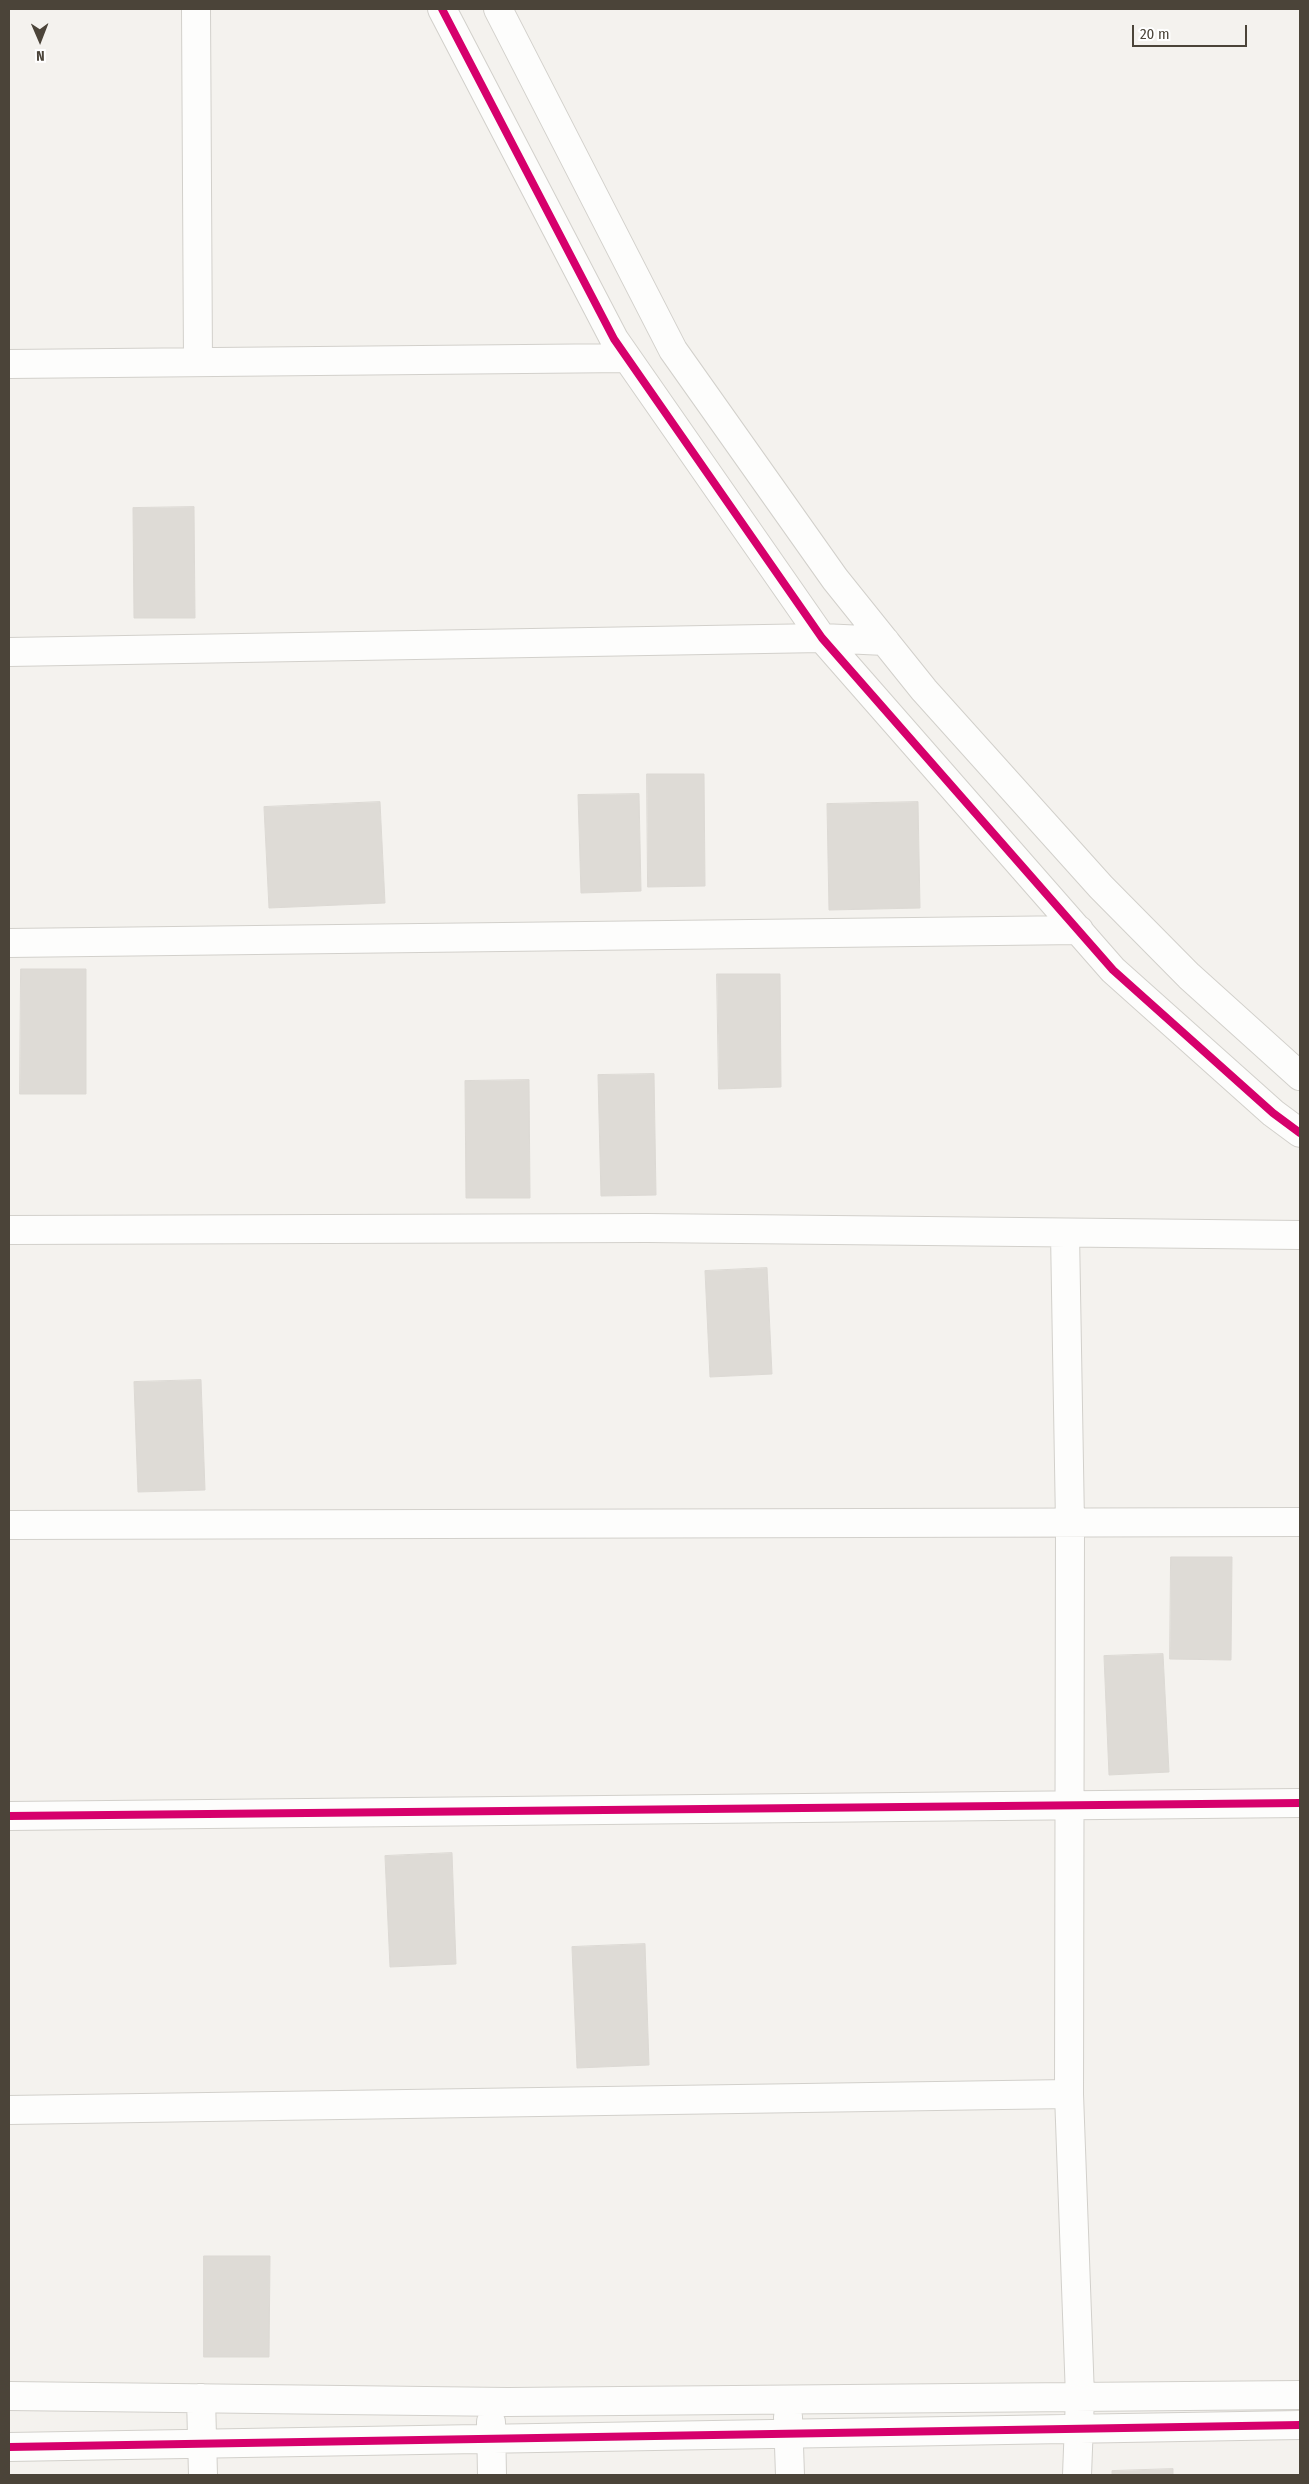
<!DOCTYPE html>
<html>
<head>
<meta charset="utf-8">
<style>
	body { margin:0 }
	#map { position:relative; width:1309px; height:2484px; overflow:hidden; background:#f4f2ee; font-family:"Fira Sans Condensed",sans-serif }
	canvas { display:block }
	.frame { position:absolute; inset:0; border:10px solid #4b4439; pointer-events:none }
	.north { position:absolute; left:15px; top:15px; width:50px; height:50px; -webkit-text-stroke:4px #fff; paint-order:stroke; rotate:179deg; font-size:14px; font-weight:700; line-height:20px; text-align:center; color:#4b4439 }
	.north::after { content:''; display:block; margin:auto; width:18px; height:22px; background:#4b4439; clip-path:polygon(50% 0,100% 100%,50% 72%,0 100%) }
	.scale { position:absolute; left:1132px; top:25px; width:115px; height:22px; box-sizing:border-box; border:2px solid #4b4439; border-top:0; padding-left:6px; font-size:15px; line-height:18px; white-space:nowrap; color:#4b4439; -webkit-text-stroke:4px #fff; paint-order:stroke }
</style>
</head>
<body>
<div id="map">
<canvas width="1309" height="2484"></canvas>
<div class="frame"></div>
<div class="north">N</div>
<div class="scale">20 m</div>
</div>
<script>
const context = document.querySelector('canvas').getContext('2d');
context.lineJoin = 'round';
function paint(path, color) { context.fillStyle = color; context.fill(path, 'evenodd'); }
function strokePath(path, color, width, dash) { context.strokeStyle = color; context.lineWidth = width; context.lineCap = dash ? 'butt' : 'round'; context.setLineDash(dash || []); context.stroke(path); }
const building = new Path2D(`
	M194,507L195,618H134L133,508Z
	M647,774H704L705,886L648,887Z
	M639,794L641,891L581,893L578,795Z
	M380,802L385,903L269,908L264,807Z
	M918,802L920,908L829,910L827,804Z
	M21,969H86V1094H20Z
	M717,974H780L781,1087L719,1089Z
	M654,1074L656,1195L601,1196L598,1075Z
	M529,1080L530,1198H466L465,1081Z
	M767,1268L772,1374L710,1377L705,1271Z
	M201,1380L205,1490L138,1492L134,1382Z
	M1171,1557H1232L1231,1660L1170,1659Z
	M1163,1654L1169,1772L1109,1775L1104,1656Z
	M452,1853L456,1964L390,1967L385,1856Z
	M645,1944L649,2065L577,2068L572,1947Z
	M204,2256H270L269,2357H204Z
	M1173,2469V2475H1112V2471Z`);
const minor = new Path2D(`
	M196,9L198,362
	M442,9L614,339L822,638L1113,970L1273,1113L1300,1133
	M498,9L673,350L835,579L924,690L1101,887L1189,976L1300,1076
	M9,364L627,358
	M9,652L822,638L885,641
	M9,943L1079,930
	M9,1230L647,1228L1300,1235
	M1065,1233L1070,1523L1069,2094L1080,2397L1077,2475
	M9,1525L1300,1522
	M9,1816L1300,1803
	M9,2110L1069,2094
	M9,2396L508,2402L1300,2395
	M201,2398L203,2475
	M788,2417L790,2475
	M491,2422L492,2475
	M9,2447L1300,2425`);
const cycleway = new Path2D(`
	M442,9L614,339L822,638L1113,970L1273,1113L1300,1133
	M9,1816L1300,1803
	M9,2447L1300,2425`);
paint(building, '#dedbd6');
strokePath(building, '#dcd9d4', 1);
strokePath(minor, '#d2d0cb', 30);
strokePath(minor, '#fdfdfc', 28);
strokePath(cycleway, '#d6006c', 8);
</script>
</body>
</html>
